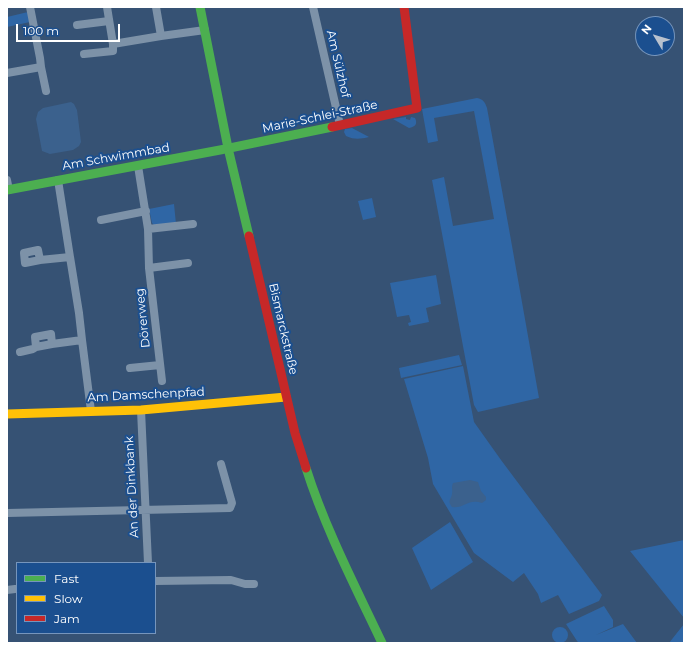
<!DOCTYPE html>
<html>
<head>
<meta charset="utf-8">
<style>
	body { margin:0 }
	#map { position:relative; width:691px; height:650px; overflow:hidden; background:#365274; font-family:Montserrat,sans-serif }
	canvas { display:block }
	.frame { position:absolute; inset:0; border:8px solid #fff; pointer-events:none }
	.legend { position:absolute; left:16px; top:562px; width:140px; height:72px; box-sizing:border-box; background:#1b4f8f; border:1px solid #7695bc; margin:0; padding:5px 7px; list-style:none; font-size:12px; color:#fff }
	.legend li { display:flex; align-items:center; gap:8px; height:20px }
	.legend b { width:20px; border:1px solid #7695bc }
	.north { position:absolute; left:635px; top:16px; width:40px; height:40px; box-sizing:border-box; background:#1b4f8f; border:1px solid #7695bc; border-radius:50%; rotate:308deg; font-size:11px; font-weight:700; line-height:16px; text-align:center; color:#fff }
	.north::after { content:''; display:block; margin:auto; width:14px; height:18px; background:#b9c2ce; clip-path:polygon(50% 0,100% 100%,50% 72%,0 100%) }
	.scale { position:absolute; left:16px; top:24px; width:104px; height:18px; box-sizing:border-box; border:2px solid #fff; border-top:0; padding-left:5px; font-size:12px; line-height:14px; white-space:nowrap; color:#fff; -webkit-text-stroke:3px #1b4f8f; paint-order:stroke }
</style>
</head>
<body>
<div id="map">
<canvas width="691" height="650"></canvas>
<div class="frame"></div>
<ul class="legend">
<li><b style="height:5px;background:#4caf50"></b>Fast</li>
<li><b style="height:5px;background:#ffc107"></b>Slow</li>
<li><b style="height:5px;background:#c62828"></b>Jam</li>
</ul>
<div class="north">N</div>
<div class="scale">100 m</div>
</div>
<script>
const context = document.querySelector('canvas').getContext('2d');
context.lineJoin = 'round';
function paint(path, color) { context.fillStyle = color; context.fill(path, 'evenodd'); }
function strokePath(path, color, width, dash) { context.strokeStyle = color; context.lineWidth = width; context.lineCap = dash ? 'butt' : 'round'; context.setLineDash(dash || []); context.stroke(path); }
function label(font, color, halo, rows, align = 'center') {
  context.font = font + ' Montserrat,sans-serif'; context.lineWidth = 4; context.setLineDash([]); context.textBaseline = 'middle'; context.strokeStyle = halo; context.fillStyle = color; for (const [text, x, y, turn = 0] of rows) {
    context.save(); context.translate(x, y); context.rotate((+turn || 0) * Math.PI / 180); context.textAlign = isNaN(turn) ? turn : align; if (halo) context.strokeText(text, 0, 0); context.fillText(text, 0, 0); context.restore();
  }
}
const green = new Path2D(`
	M28,12L30,22L7,27V17Z
	M477,98C483,99 485,102 487,108L509,229L539,398L478,412L474,405L432,180L444,177L453,226L494,219L474,111L434,118L438,141L428,143L422,109Z
	M406,117V119L410,120L411,117L415,118C418,124 415,127 409,128L393,119Z
	M352,128L369,137C360,139 355,140 346,136L344,132L345,129Z
	M372,198L376,217L363,220L358,201Z
	M174,204L176,224L155,226L152,223L149,209Z
	M436,275L441,304L426,308L429,322L409,326L408,323L411,322L409,315L397,317L390,283Z
	M459,355L462,365L401,378L399,368Z
	M463,366L474,422L501,460L602,595L599,601L569,614L558,595L541,603L538,594L524,573L513,582L474,553L433,484L428,458L404,379Z
	M450,522L473,562L431,590L412,548Z
	M684,540V618L630,551Z
	M604,606L613,620V627L596,635L623,624L637,643H579L577,641L566,624Z
	M684,624V643H669Z
	M552 635a8 8 0 1 1 16 0a8 8 0 1 1-16 0Z`);
const water = new Path2D(`
	M71,102L74,104L77,110L81,142L79,146L73,150L50,154L42,151L36,119L38,112L43,108Z
	M470,480L478,482L481,491L486,497V500L482,503C468,498 464,509 452,507C447,500 451,500 452,494C453,489 451,488 453,483Z`);
const street = new Path2D(`
	M107,7L113,44L161,36L156,7
	M313,7L340,125
	M77,25L109,21
	M161,36L205,30
	M84,54L113,51V44
	M41,67L46,91
	M7,73L41,67L40,58L30,7
	M138,166L148,229L149,268L162,381
	M7,180L9,190
	M101,220L146,211
	M148,229L193,224
	M70,257L79,313L82,340
	M40,260L25,263L24,253L38,250L40,260L70,257L58,180
	M149,268L188,263
	M52,344L82,340L91,411
	M20,352L33,349L36,347L52,344L51,334L35,337L36,347
	M130,368L160,365
	M141,410L148,563
	M7,513L230,508L232,503L221,464
	M155,581L231,580L245,584H254
	M7,590L15,589`);
const fast = new Path2D(`
	M200,7L228,148L249,236
	M7,190L220,150L332,127
	M306,468C325,528 355,586 382,643`);
const slow = new Path2D(`
	M7,414L141,410L286,397`);
const jam = new Path2D(`
	M332,127L417,108L404,7
	M249,236L295,433L306,468`);
const streetNames = [
	["Am Sülzhof",338,64,77],
	["Marie-Schlei-Straße",320,117,-12],
	["Am Schwimmbad",116,157,-10],
	["Dörerweg",143,318,-96],
	["Bismarckstraße",283,329,77],
	["Am Damschenpfad",146,395,-3],
	["An der Dinkbank",132,487,-93]
];
paint(green, '#2f66a5');
paint(water, '#3b618d');
strokePath(street, '#7d92a8', 8);
strokePath(fast, '#4caf50', 9);
strokePath(slow, '#ffc107', 9);
strokePath(jam, '#c62828', 9);
label('12px', '#fff', '#1b4f8f', streetNames);
</script>
</body>
</html>
